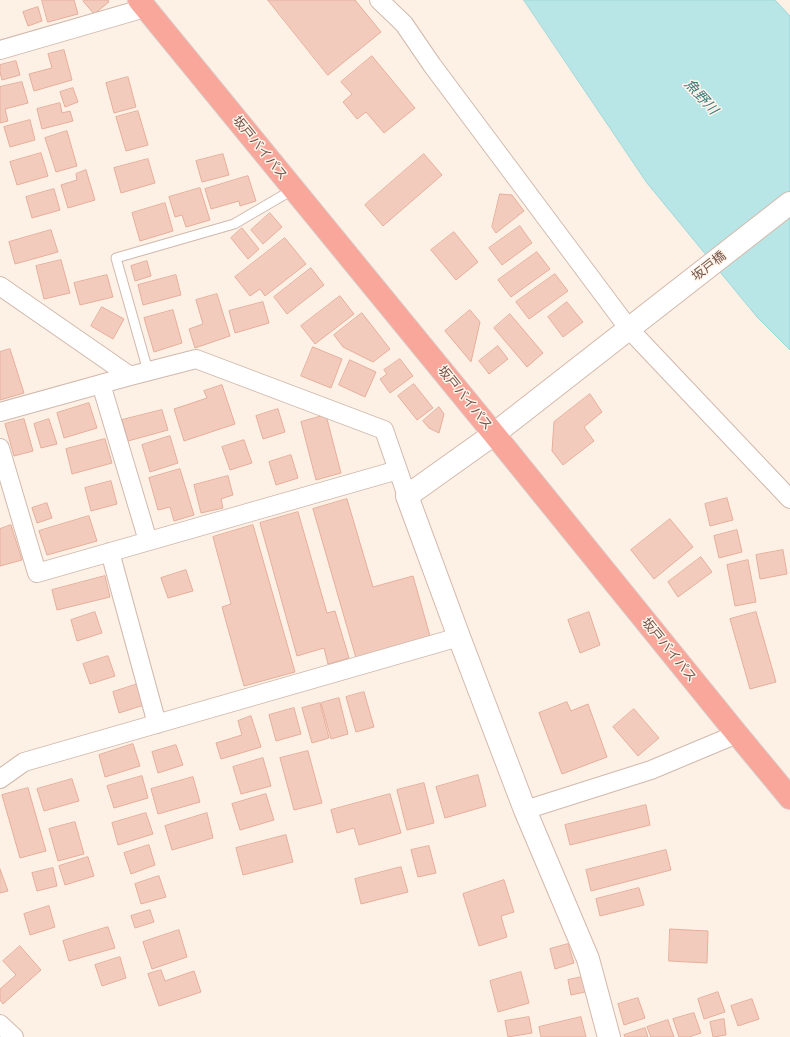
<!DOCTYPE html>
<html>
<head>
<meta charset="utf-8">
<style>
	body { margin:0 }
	canvas { display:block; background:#fdf0e5 }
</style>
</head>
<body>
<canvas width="790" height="1037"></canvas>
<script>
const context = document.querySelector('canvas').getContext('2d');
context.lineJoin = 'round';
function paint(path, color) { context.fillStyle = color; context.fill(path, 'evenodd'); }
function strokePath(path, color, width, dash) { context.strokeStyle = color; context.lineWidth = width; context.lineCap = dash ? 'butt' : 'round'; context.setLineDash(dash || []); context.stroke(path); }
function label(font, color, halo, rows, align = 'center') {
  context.font = font + ' "Public Sans","Noto Sans JP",sans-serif'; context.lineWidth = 3; context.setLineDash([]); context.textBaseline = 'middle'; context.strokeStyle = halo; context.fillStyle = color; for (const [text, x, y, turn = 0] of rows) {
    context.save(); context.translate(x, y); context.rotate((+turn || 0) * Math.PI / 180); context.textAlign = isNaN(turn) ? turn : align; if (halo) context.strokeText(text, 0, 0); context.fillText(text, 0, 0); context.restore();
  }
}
const water = new Path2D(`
	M524,0H775L790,16V350L757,317L647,183Z`);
const building = new Path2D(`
	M42,0H74L78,14L48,22Z
	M84,0H108L109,2L94,14L83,1Z
	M268,0H355L381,32L328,75Z
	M38,7L42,21L28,26L23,12Z
	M64,50L72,80L34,91L29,74L52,68L48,54Z
	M372,56L415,108L384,133L366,112L357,119L343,102L352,94L341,82Z
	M16,61L20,75L2,80L0,72V65Z
	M128,77L136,107L114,113L106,83Z
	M22,82L28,103L5,109L8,121L0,123V87Z
	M73,88L78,102L65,107L60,92Z
	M60,103L62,113L70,111L73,121L42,129L37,109Z
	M138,111L148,145L126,151L116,117Z
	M30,120L35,140L10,147L4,127Z
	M67,131L77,166L56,172L45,138Z
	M41,153L48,176L17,185L10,162Z
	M223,154L229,175L202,182L196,161Z
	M424,154L442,175L383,226L365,205Z
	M148,159L155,183L121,193L114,168Z
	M86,170L95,200L68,208L61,185L77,180L76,174Z
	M248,176L256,201L240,206L239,201L211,209L205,189Z
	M200,188L210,220L186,227L182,215L175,217L169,197Z
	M54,189L60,210L32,218L26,197Z
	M500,194L512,195L524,211L496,233L492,227Z
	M165,203L173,231L140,241L132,213Z
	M270,213L282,227L263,244L251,230Z
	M520,226L532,243L502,265L489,248Z
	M242,228L259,249L248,259L231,238Z
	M51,230L58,252L15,264L9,242Z
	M454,232L478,262L456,280L431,250Z
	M285,238L306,264L265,296L260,289L250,296L235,277Z
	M537,252L550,269L511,297L498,280Z
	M61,260L70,293L44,299L36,266Z
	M147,261L151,276L135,281L131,266Z
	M311,268L324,285L287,314L274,297Z
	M555,274L568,291L529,319L516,302Z
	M107,275L113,297L80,305L74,283Z
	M176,275L181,295L143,305L138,285Z
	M217,294L230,336L195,348L189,329L203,324L196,300Z
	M340,296L354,314L315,344L301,326Z
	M263,302L269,323L235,333L229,311Z
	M567,302L583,322L563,337L548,317Z
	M102,307L124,319L113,339L91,326Z
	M173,310L182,343L154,352L144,318Z
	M470,310L480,322L471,362L445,331Z
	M362,313L390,349L373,362L343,347L334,335Z
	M510,314L543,353L527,367L494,328Z
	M498,346L508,359L489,374L479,361Z
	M313,347L342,359L331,388L301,376Z
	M10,349L24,393L0,400V352Z
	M400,359L413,376L390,393L380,379L387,374L384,370Z
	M350,360L376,372L365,397L339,385Z
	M414,384L433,408L417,420L398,396Z
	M222,385L235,424L184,441L174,409L207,398L204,391Z
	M590,394L602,412L584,427L594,441L563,465L552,451L554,422Z
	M89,403L97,428L64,438L57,413Z
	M439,407L444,414L439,433L429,428L423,421Z
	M278,409L285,432L263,439L256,416Z
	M162,410L168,430L128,441L122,420Z
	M326,415L341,473L316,480L301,422Z
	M24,419L33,451L14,456L5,424Z
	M49,419L57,444L41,448L34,424Z
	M170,436L178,463L150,472L142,445Z
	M105,439L112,463L72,474L66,449Z
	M244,440L252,463L230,470L222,447Z
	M291,455L298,478L276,485L269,462Z
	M180,469L194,515L174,521L170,507L158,510L149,478Z
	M228,476L233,495L221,499L223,508L201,513L194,485Z
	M111,481L117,504L91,511L85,488Z
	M727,498L733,520L710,526L705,504Z
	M347,499L373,587L413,576L430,636L356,658L313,509Z
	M47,503L52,518L37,523L32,508Z
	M298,512L327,613L335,611L349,658L328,664L324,648L297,656L260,523Z
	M89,516L97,541L47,555L39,531Z
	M670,519L693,547L654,579L631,550Z
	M11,525L22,560L0,566V529Z
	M253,525L295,672L244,686L222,607L231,604L213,537Z
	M737,530L742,552L719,558L714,536Z
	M783,550L787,574L760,579L756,555Z
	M701,557L712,572L678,597L668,582Z
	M748,560L756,602L735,606L727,565Z
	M186,570L193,591L168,598L161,578Z
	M105,576L110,597L57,610L52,590Z
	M95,612L102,633L77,641L71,620Z
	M589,612L600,645L580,653L568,620Z
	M756,612L776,682L750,689L730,619Z
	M108,656L115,676L90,684L83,664Z
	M138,684L144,705L119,713L113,692Z
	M364,692L374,727L356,732L346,697Z
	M339,698L348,734L331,739L321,703Z
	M567,702L571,711L588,704L607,757L562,774L539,713Z
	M320,703L329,738L312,743L302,708Z
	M294,708L301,734L276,741L269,715Z
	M634,709L659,738L638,756L613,727Z
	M251,716L261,747L221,759L216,743L242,735L238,721Z
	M133,744L140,766L105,777L99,755Z
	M176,745L183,765L158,773L152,752Z
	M308,751L322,803L294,810L280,758Z
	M263,758L271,786L241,794L233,767Z
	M478,775L486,806L445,818L436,787Z
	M142,776L148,798L114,808L107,786Z
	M193,777L200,802L158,814L151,789Z
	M72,779L79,801L44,811L37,789Z
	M424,783L434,823L407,830L397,790Z
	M28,788L46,851L20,858L2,795Z
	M266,794L274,820L240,830L232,804Z
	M390,794L401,833L359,845L354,828L337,833L331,810Z
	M646,805L650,825L570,845L565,825Z
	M146,813L153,834L118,845L112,823Z
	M207,813L213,838L172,850L165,826Z
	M75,822L84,854L58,861L49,829Z
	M286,835L293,862L243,875L236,848Z
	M149,845L155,865L131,874L124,853Z
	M429,846L436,873L418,877L411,850Z
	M666,850L671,870L591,891L586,870Z
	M88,857L94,876L65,885L59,866Z
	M401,867L408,892L361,904L355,879Z
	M53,868L57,886L37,891L32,873Z
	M0,869L8,891L0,893Z
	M159,876L166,897L141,904L135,884Z
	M504,880L514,912L501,916L507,937L479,946L463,894Z
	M639,888L644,905L600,916L596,899Z
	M49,906L55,927L30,935L24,914Z
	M150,910L154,922L135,928L131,916Z
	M108,927L115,948L69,961L63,941Z
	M670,929L708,931L707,963L669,961Z
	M179,930L187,957L152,969L143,942Z
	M568,944L574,963L555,969L550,949Z
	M20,946L41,970L3,1004L0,1000V989L16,975L3,961Z
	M120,957L126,978L102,986L95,965Z
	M161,970L165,981L194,971L201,992L159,1006L148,974Z
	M521,972L529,1003L498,1012L490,981Z
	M582,977L585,992L571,995L568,980Z
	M718,992L725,1012L704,1019L698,999Z
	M638,998L645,1018L624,1025L618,1004Z
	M752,999L759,1019L738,1026L731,1006Z
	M694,1013L701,1033L689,1037H679L673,1019Z
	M529,1017L532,1033L508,1037L505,1021Z
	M581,1017L586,1037H541L539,1027Z
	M724,1019L726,1035L713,1037L710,1022Z
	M668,1020L674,1037H651L647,1027Z
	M645,1028L648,1037H625L624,1035Z`);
const lane = new Path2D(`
	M148,371L116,258L234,224L294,189`);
const street = new Path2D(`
	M379,0L404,24L432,65L629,329L790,499
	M0,50L145,8
	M0,286L130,376
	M101,384L148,541
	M0,412L130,376L196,359L384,430L407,496
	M0,448L37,573L398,470
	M110,552L157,724
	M0,779L24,762L459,637
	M525,810L651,770L737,734
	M0,1024L14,1037`);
const secondary = new Path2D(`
	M609,1037L588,959L525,810L459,637L407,496L494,434L790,203`);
const highway = new Path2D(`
	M139,0L494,434L737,734L790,798`);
const streetNames = [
	["坂戸バイパス",260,148,51],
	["坂戸橋",709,266,-38],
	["坂戸バイパス",465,398,51],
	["坂戸バイパス",669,650,51]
];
const waterNames = [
	["魚野川",701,97,48]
];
paint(water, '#b8e6e7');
strokePath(water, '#9ed7d9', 1);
paint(building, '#f3cbbc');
strokePath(building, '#e6ae9b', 1);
strokePath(lane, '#d1b9ad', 11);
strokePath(street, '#d1b9ad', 20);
strokePath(secondary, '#d4b8ab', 24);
strokePath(highway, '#d9cfcc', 24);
strokePath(lane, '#fff', 9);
strokePath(street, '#fff', 18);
strokePath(secondary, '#fff', 22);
strokePath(highway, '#f8a79a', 22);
label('13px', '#765449', '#fff5eb', streetNames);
label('italic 14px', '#3c797c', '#fff5eb', waterNames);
</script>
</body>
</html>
